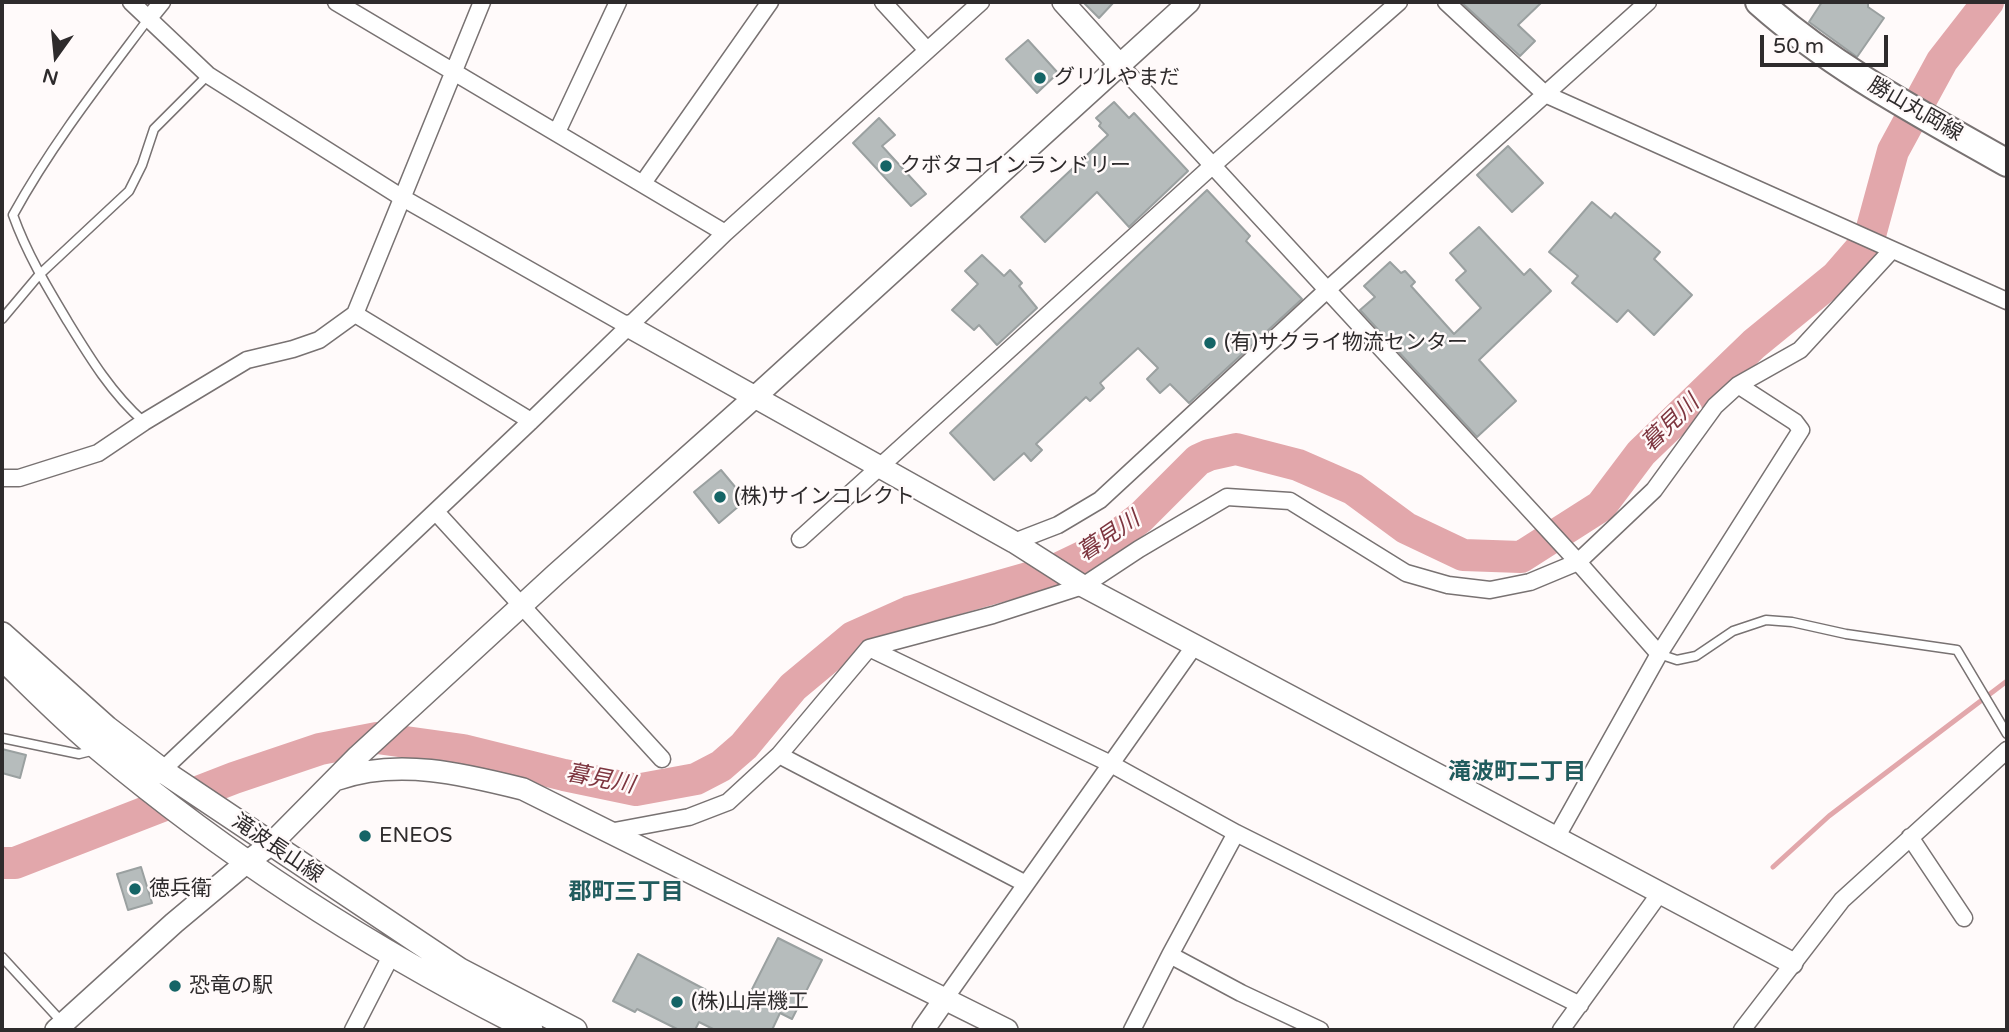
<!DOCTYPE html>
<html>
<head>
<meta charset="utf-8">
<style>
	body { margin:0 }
	#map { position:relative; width:2009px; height:1032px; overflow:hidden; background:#fffafa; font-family:"Varela Round",sans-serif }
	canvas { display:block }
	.frame { position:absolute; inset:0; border:4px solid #2e2b2c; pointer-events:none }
	.north { position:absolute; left:21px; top:21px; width:70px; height:70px; -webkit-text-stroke:5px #fffafa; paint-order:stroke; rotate:195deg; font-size:19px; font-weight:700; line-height:28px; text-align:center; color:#2e2b2c }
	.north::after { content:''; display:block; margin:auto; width:24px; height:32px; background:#2e2b2c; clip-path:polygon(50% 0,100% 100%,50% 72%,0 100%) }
	.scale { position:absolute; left:1760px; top:35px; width:128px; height:32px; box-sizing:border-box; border:4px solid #2e2b2c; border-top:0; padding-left:9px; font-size:21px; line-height:24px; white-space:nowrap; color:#2e2b2c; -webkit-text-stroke:5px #fffafa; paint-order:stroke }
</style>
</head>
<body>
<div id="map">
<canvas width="2009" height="1032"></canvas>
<div class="frame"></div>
<div class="north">N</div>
<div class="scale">50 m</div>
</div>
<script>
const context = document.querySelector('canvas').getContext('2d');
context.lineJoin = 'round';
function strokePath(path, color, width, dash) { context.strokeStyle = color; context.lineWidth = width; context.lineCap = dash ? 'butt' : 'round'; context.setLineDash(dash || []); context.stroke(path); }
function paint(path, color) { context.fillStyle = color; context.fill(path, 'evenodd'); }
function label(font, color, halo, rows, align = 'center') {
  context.font = font + ' "Varela Round","Noto Sans JP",sans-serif'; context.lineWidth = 5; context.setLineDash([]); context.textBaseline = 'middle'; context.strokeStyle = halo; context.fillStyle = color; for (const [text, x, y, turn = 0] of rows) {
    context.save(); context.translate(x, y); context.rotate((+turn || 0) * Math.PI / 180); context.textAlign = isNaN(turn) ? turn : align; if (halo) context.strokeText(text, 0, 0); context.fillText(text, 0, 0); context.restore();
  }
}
const stream = new Path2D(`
	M1773,867L1829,816L2007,681`);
const river = new Path2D(`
	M2,863H15L234,778L320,749L377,738L463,750L564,775L636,790L696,779L721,766L744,746L793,687L853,637L909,612L1053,571L1101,548L1141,517L1198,460L1209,455L1236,449L1298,465L1353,489L1406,528L1463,555L1521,557L1601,506L1641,453L1754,344L1836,277L1869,239L1893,151L1942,61L1988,2`);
const building = new Path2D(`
	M1083,2H1114L1099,18Z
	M1461,2H1542L1518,25L1535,41L1520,56Z
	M1822,2H1868V7L1884,18L1857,57L1809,22Z
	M1028,40L1058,73L1037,93L1006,59Z
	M1114,102L1129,118L1134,113L1188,171L1129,227L1097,192L1045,242L1021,217L1108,135L1099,126L1101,123L1096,118Z
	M879,118L895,135L882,146L926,194L911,206L853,143Z
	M1508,146L1543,183L1512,212L1477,175Z
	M1207,190L1250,236L1246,241L1302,299L1189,403L1170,384L1160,393L1147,379L1158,368L1138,348L1100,383L1104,388L1090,401L1086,397L1036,444L1042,450L1031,461L1024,453L994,480L950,433Z
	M1592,202L1611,218L1615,213L1660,252L1654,259L1692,295L1654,335L1628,310L1617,322L1572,283L1578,276L1549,252Z
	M1479,227L1524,275L1530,269L1551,291L1479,360L1516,401L1477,437L1360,310L1375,297L1364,286L1390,262L1401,273L1405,271L1415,282L1411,286L1454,334L1481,308L1456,280L1466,271L1450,253Z
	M982,255L1004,276L1010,270L1022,283L1019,286L1037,308L997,345L979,325L974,330L952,310L978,284L965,271Z
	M721,470L746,500L719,523L694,492Z
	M2,749L26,755L20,778L2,773Z
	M141,867L152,903L128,910L117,874Z
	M778,938L822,960L792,1019L780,1013L772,1030H715L699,1022L695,1030H679L637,1009L635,1012L613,1001L638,954L742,1009Z`);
const service = new Path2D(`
	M2,319L39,275L129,191L142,165L154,129L208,75
	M144,422C112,394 90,358 68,322C47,287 27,254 13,215C52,144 101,82 149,18
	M1659,654L1677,660L1696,656L1733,631L1766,620L1792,622L1846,634L1957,650L2007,734
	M2,738L79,754L95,750
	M2,957L61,1021`);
const minor = new Path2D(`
	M131,2L208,75L401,197L628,326
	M336,2L725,233
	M883,2L927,50
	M1446,2L1545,94L2007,301
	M149,18L162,2
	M1120,65L1578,562L1659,654
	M557,132L618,2
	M643,183L770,2
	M355,314L531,421
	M2,478H19L98,453L144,422L247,360L293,349L319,340L355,314L482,2
	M436,512L662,759
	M800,539L1212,166L1399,2
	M1014,542L1058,525L1100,500L1327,290L1648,2
	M869,648L1111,764L1236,833L1580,1005
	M779,755L1026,884
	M156,776L531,421L725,233L981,2
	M609,832L689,817L728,802L779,755L869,648L993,615L1083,586L1139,549L1227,497L1290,501L1406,573L1448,585L1490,590L1530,582L1578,562L1654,490L1715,406L1738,385L1800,350L1891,251
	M1910,837L1964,918
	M1556,838L1659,654L1801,430L1795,422L1738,385
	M1170,955L1241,993L1320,1030
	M944,1000L1195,645
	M353,1030L392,954
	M1132,1030L1170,955L1236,833
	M1561,1030L1660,893
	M1742,1030L1842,900L2007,750`);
const tertiary = new Path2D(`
	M1063,2L1120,65
	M628,326L1014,542L1083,586L1792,963
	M338,779C398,758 463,774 523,789L1007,1030
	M56,1030L174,923L247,862L270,845L358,756L556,574L756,396L1189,2
	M923,1030L944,1000`);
const secondary = new Path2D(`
	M2,634L107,728L167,774L460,970L575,1030
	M2,658C34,689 65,721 99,749C231,860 378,953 531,1030`);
const primary = new Path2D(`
	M1759,2C1833,68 1921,114 2007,163`);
const markers = [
	[1040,78,7,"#156466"],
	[886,166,7,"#156466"],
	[1210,343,7,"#156466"],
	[720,497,7,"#156466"],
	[365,836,7,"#156466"],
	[135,889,7,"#156466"],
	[175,986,7,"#156466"],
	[677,1002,7,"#156466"]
];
const poiNames = [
	["グリルやまだ",1054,78],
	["クボタコインランドリー",900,166],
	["(有)サクライ物流センター",1224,343],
	["(株)サインコレクト",734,497],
	["ENEOS",379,836],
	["徳兵衛",149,889],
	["恐竜の駅",189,986],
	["(株)山岸機工",691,1002]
];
const streetNames = [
	["勝山丸岡線",1915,110,30],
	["滝波長山線",277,849,34]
];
const waterNames = [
	["暮見川",1671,424,-44],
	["暮見川",1109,537,-34],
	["暮見川",600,780,11]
];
const neighbourhoodNames = [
	["滝波町二丁目",1517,773],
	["郡町三丁目",626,893]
];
strokePath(stream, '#e2a7ab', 5);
strokePath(river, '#e2a7ab', 32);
paint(building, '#b6bcbc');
strokePath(building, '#9aa0a0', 2);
strokePath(service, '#787272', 11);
strokePath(minor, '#787272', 19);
strokePath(tertiary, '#787272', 24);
strokePath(secondary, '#787272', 26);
strokePath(primary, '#787272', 30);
strokePath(service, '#fff', 8);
strokePath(minor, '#fff', 16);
strokePath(tertiary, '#fff', 21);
strokePath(secondary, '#fff', 23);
strokePath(primary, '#fff', 26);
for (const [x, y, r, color] of markers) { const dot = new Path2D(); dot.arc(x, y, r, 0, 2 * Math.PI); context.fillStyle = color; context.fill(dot); strokePath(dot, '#fffafa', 2.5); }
label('21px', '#2e2b2c', '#fffafa', poiNames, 'left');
label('21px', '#2e2b2c', '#fffafa', streetNames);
label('italic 23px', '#7d353f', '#fffafa', waterNames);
label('bold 23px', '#215c5e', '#fffafa', neighbourhoodNames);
</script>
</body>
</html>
